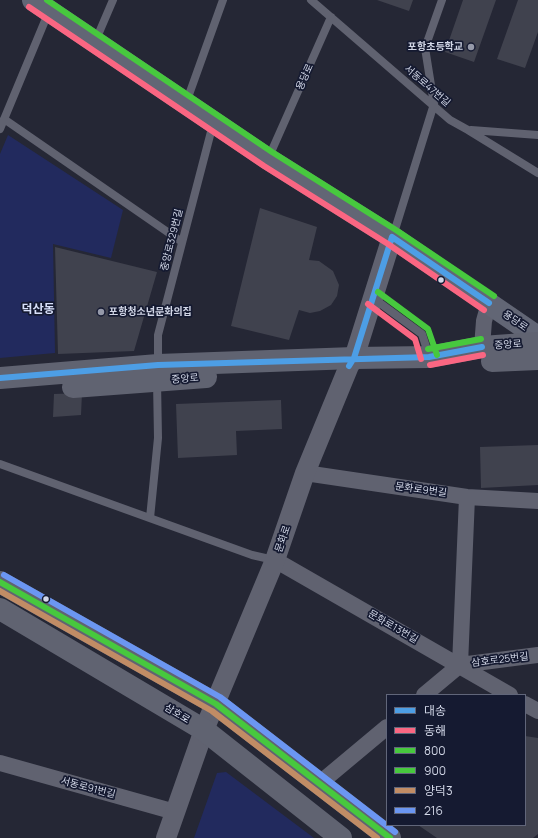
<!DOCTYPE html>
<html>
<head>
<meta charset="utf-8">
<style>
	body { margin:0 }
	#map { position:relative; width:538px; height:838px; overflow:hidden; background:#252735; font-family:Manrope,"Noto Sans KR",sans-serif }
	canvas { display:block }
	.legend { position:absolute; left:386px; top:694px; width:140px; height:132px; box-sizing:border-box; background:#151a31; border:1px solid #61667a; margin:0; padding:5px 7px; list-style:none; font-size:12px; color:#d2d7e7 }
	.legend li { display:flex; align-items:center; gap:8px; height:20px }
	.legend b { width:20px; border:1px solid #61667a }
</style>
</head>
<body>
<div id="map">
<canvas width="538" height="838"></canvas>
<ul class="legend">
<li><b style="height:5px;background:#4d9ee5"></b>대송</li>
<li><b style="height:5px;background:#fa6682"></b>동해</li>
<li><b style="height:5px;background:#47c83e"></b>800</li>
<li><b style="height:5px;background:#47c83e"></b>900</li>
<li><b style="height:5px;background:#c18c65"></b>양덕3</li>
<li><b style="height:5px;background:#6b96f2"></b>216</li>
</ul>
</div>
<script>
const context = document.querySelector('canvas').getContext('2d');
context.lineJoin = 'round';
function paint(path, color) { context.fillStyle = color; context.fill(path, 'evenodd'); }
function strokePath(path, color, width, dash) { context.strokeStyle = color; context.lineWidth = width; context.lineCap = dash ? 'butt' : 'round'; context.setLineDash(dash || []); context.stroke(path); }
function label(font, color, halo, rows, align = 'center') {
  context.font = font + ' Manrope,"Noto Sans KR",sans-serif'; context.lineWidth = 3.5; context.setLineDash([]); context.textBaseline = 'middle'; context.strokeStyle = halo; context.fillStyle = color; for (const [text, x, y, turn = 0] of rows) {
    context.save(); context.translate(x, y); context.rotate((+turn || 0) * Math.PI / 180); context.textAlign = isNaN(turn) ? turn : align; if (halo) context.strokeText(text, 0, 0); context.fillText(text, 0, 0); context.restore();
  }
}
const green = new Path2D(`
	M8,135L123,210L111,258L53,244L55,353L0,358V154Z
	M226,772L314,838H194L217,773Z`);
const building = new Path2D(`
	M377,0H413L409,11Z
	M463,0H496L474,62L445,52Z
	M518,0H538V32L525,68L497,59Z
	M260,208L317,227L309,260L319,261L333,271L339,285L337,296L331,305L320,311L310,313L299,310L289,340L231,326Z
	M55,247L157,272L134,351L58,354Z
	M82,393L81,415L53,417L54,394Z
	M281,400L282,429L236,431L237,455L178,458L176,404Z
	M538,445V485L481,488L480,447Z
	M525,736L538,738V834L533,838H437L418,825H525Z`);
const service = new Path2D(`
	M311,0L450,120L468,130L538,173
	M95,42L113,0
	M186,103L223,0
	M4,119L182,242
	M0,129L49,11
	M471,130L538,135
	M268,159L331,17
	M393,236L434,104L425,48L442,0
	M373,298L422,334L429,356
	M158,364V335L213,124
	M0,464L252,555L274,560
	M150,518L158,438L157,381`);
const minor = new Path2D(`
	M482,347L484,321L489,303
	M305,473L467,497L538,501
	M275,560L510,695
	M460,665L467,497
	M424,695L460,665L538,655
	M525,704L538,711
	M0,763L175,812
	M320,783L387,727`);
const tertiary = new Path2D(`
	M166,838L204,730L275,560L305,473L349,366L354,358L392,237`);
const secondary = new Path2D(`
	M33,0L268,159L392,237L538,337`);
const primary = new Path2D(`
	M492,361L538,359
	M0,378L158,365L354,358L429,357L482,347L538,343
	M73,387L206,377
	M0,582L216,704L390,838
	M0,609L204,730L341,838`);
const bus1 = new Path2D(`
	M392,237L489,303
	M349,366L354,358L392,237
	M0,378L158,365L429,357L482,347`);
const bus2 = new Path2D(`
	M29,7L264,166L388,244L484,310
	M368,304L415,339L421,359
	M430,365L483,355`);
const bus3 = new Path2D(`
	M47,0L272,152L396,230L494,296
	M378,292L428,329L437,355
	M428,349L481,339`);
const bus4 = new Path2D(`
	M0,582L216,704L390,838`);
const bus5 = new Path2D(`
	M0,591L212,711L377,838`);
const bus6 = new Path2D(`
	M4,575L220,697L395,832`);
const markers = [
	[471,47,4,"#9599a9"],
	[441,280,3.5,"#d2d7e7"],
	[101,312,4,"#9599a9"],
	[46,599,3.5,"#d2d7e7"]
];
const poiNames = [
	["포항초등학교",463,47],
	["포항청소년문화의집",109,312,"left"]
];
const streetNames = [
	["용당로",305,77,-66],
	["서동로47번길",427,86,41],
	["중앙로329번길",172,240,-76],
	["용당로",515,321,35],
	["중앙로",508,345,-4],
	["중앙로",185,379,-5],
	["문화로9번길",421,490,8],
	["문화로",283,539,-71],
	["문화로13번길",393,627,30],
	["삼호로25번길",500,660,-7],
	["삼호로",177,714,31],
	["서동로91번길",88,788,15]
];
const quarterNames = [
	["덕산동",38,310]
];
paint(green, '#222a5e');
paint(building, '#40424e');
strokePath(service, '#606270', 8);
strokePath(minor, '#606270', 16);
strokePath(tertiary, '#606270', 20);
strokePath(secondary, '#626675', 22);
strokePath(primary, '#606371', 22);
strokePath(bus1, '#4d9ee5', 6);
strokePath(bus2, '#fa6682', 6);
strokePath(bus3, '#47c83e', 6);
strokePath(bus4, '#47c83e', 6);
strokePath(bus5, '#c18c65', 6);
strokePath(bus6, '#6b96f2', 6);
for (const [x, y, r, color] of markers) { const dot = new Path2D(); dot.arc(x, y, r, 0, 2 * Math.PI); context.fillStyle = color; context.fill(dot); strokePath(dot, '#151a31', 1.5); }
label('bold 10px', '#d2d7e7', '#151a31', poiNames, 'right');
label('10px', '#d2d7e7', '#151a31', streetNames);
label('bold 12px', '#d8e0fb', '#151a31', quarterNames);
</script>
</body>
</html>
